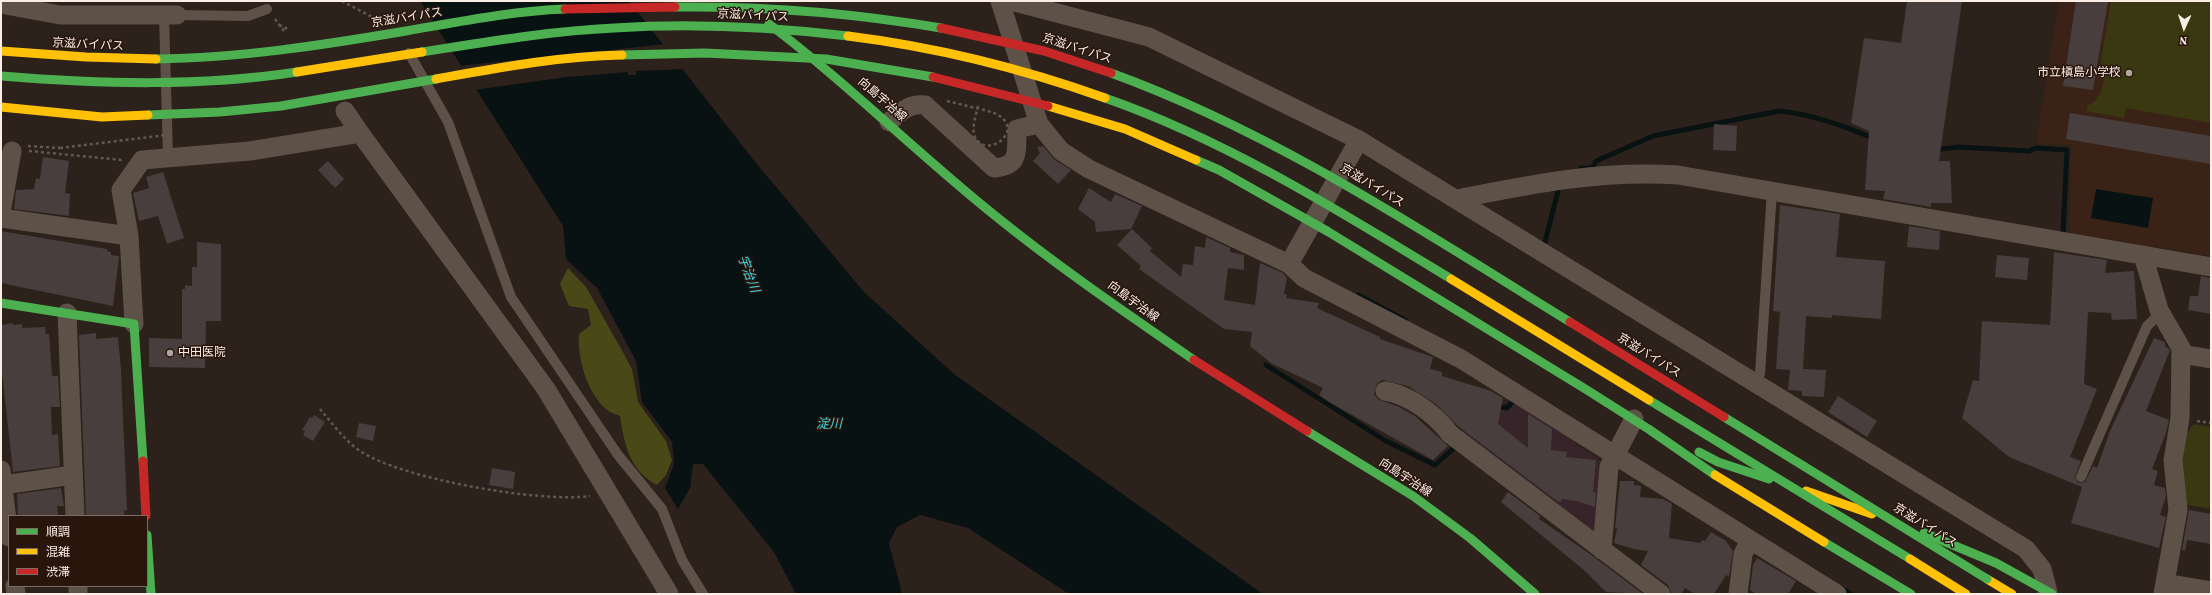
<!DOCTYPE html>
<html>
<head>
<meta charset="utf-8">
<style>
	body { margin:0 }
	#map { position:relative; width:2212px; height:595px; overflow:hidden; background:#2c211b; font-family:"Source Serif 4","Noto Sans JP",serif }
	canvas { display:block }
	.frame { position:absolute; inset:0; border:2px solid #fceee7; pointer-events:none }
	.legend { position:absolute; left:8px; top:515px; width:140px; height:72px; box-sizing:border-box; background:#28150c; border:1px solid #7d6c64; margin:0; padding:5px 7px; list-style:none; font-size:12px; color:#fceee7 }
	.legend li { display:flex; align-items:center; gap:8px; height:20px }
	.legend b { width:20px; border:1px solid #7d6c64 }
	.north { position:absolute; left:2164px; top:8px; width:40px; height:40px; -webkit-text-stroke:3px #28150c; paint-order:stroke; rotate:183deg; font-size:11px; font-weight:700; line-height:16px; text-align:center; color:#fceee7 }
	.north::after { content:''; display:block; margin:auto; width:14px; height:18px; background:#fceee7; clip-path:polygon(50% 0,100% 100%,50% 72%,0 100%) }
</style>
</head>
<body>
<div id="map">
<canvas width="2212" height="595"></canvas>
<div class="frame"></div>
<ul class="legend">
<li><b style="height:5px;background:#4caf50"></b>順調</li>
<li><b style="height:5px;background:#ffc107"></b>混雑</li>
<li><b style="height:5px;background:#c62828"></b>渋滞</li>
</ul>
<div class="north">N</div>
</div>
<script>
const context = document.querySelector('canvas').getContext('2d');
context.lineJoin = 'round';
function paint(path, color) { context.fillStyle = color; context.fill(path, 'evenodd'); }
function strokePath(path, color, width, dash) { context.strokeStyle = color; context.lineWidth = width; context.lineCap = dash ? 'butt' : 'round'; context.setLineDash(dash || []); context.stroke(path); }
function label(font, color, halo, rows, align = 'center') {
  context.font = font + ' "Source Serif 4","Noto Sans JP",serif'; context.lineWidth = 3; context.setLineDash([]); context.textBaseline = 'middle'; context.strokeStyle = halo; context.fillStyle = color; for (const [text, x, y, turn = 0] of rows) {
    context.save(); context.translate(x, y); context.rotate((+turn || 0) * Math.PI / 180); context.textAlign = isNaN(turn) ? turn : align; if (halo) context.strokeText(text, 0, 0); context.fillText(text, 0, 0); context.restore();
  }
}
const industrial = new Path2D(`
	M1513,401L1575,438V444L1603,461L1595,534L1462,433L1469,403L1507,408Z`);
const built = new Path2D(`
	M2059,1H2211V256L2069,233L2071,145L2036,144Z`);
const green = new Path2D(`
	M2111,1H2211V123L2126,108L2124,118L2086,111L2088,105C2099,102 2102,89 2104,79L2098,78Z
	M2194,424L2211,427V509L2182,504C2179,474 2172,448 2194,424Z`);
const forest = new Path2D(`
	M568,268L586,287L624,354L632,369L638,402L666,441L672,460L666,475L657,485C630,471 624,444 620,416C615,414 609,412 606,409C587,393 577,357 579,334L591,325L588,309L569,306L560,284Z`);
const water = new Path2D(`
	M420,1H629L756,163L864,292L954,374L1263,594H1069L968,528L920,515L897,527L889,543L902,594H796L774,552L703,464H693L690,488L678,509L665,488L674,464L672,442L642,402L636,361L597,288L566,259L563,226Z
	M2096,189L2153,198L2148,228L2091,218Z`);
const pier = new Path2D(`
	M666,44L685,69L636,71V75H628V72L566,77L474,90L459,66Z`);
const stream = new Path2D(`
	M1934,150L1958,147L2029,151L2036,148L2067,150L2063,233
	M1581,168H1593
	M1592,168L1596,161L1653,136L1779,111C1812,114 1843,126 1873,138
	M1545,242L1558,191
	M1358,295L1405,320
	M1266,365L1386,441L1435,465L1456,446
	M1495,406L1507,408L1513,401L1514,396
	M1841,588L1851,594`);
const building = new Path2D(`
	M1907,1H1962L1939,161H1950L1952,203H1931V207L1883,199L1885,191L1865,190L1869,131L1851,123L1864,38L1901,43Z
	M2076,1H2108L2093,90L2063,86Z
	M2070,113L2211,136V164L2066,139Z
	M1714,124L1737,126L1736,151L1713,150Z
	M1043,146L1055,160L1071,170L1058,184L1033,161L1040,153L1037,147Z
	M43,157L69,161L65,193L70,194L69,216L14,209L16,190L34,189L36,178L40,179Z
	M328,161L344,179L335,188L318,170Z
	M163,172L184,238L167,244L158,216L139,221L133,193L149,188L146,177Z
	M1089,188L1111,202L1115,194L1142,206L1131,229L1096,232L1095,222L1078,209Z
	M1780,205L1840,214L1836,257L1885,261L1881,319L1832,315V318L1806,316L1803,369L1826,370L1824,397L1802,396V391L1788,390L1790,370L1776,369L1780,312L1773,311Z
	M1909,226L1940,231L1939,250L1907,247Z
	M1132,229L1152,248L1150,251L1181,277L1183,264L1193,265L1195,246L1205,248L1206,237L1230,248V252L1244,255V270L1228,268L1224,300L1255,305L1260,263L1283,273L1287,278L1284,294L1287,295L1286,298L1319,303L1317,308L1380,337V339L1433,357L1430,369L1442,372V376L1491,391L1503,398L1498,424L1528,448V414L1552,429L1551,450L1567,452L1566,457L1596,460L1593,492L1596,493L1595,507L1576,501L1562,499L1561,502L1557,501L1458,426L1436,404L1408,386L1382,380L1377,384L1374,394L1378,399L1399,407L1415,416L1448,446L1433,460L1329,402L1319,395L1323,388L1271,363L1250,346L1252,332L1224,329L1139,269L1141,266L1117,245Z
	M1,231L107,249V251L111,252V255L119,256L113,306L1,283Z
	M197,242L221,244V321H206L205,368L149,367V338L182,339V289H185V285L192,286V267H197Z
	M2054,252L2107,260L2105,273L2134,271L2137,319L2112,320L2111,313L2088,312L2084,384L2097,389L2070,457L2081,461L2075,477L2078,483L2085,482L2093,466L2097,468L2110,431L2154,338L2165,342V346L2170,350L2146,411L2169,420L2166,433L2152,469L2158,471L2154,485L2165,488L2166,496L2160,515L2166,517L2159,548L2071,523L2082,487L2009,457L1962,418L1973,380L1979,381L1982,321L2050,325Z
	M1997,255L2029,258L2027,280L1995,277Z
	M2201,276L2211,278V314L2188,310L2190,296H2198Z
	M13,323V325L22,324V328L45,327L46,334H49L52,376H58L60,407H51L52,435L58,434L60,466L13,472L1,363V325Z
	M96,333V339L118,337L121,370L127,510L124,511V516H86L79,335Z
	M1838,396L1877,421L1867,437L1828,412Z
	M314,415L325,422L313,441L303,435L305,431L302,430L310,417L312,418Z
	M359,423L376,426L373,441L356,437Z
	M492,468L515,472L513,489L489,485Z
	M1620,481H1634V485L1641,486L1640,497L1663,499L1672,504L1669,538L1700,543L1702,540L1705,541L1711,532L1726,541L1733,551L1729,577L1726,575L1714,594H1695L1685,588L1681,594H1672L1668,585L1641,565L1648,551L1634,549L1614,543L1617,529L1615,528Z
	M61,488L64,506H57L58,516H18L17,494Z
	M1508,492L1540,516L1539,519L1590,554L1643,594L1606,592L1585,571L1501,502Z
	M2189,510L2211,514V544L2187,540L2185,551L2182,550Z
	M1757,558L1796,581L1788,594H1756L1750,590L1753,565Z`);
const path = new Path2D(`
	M342,1L372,17
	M275,19L284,31
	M279,25L290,30
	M947,101L992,112
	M28,146L60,148
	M29,151L122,160
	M320,409C332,423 344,440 360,451C402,479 540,503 590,496
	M2197,421L2211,423`);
const lane = new Path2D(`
	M164,15L168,156
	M177,15L248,16L267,9
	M409,53L448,122L511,297L618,455L662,509L682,560L703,594
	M1757,383L1760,374L1772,191
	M2081,477L2147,326L2161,313`);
const street = new Path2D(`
	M1000,1L1039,124L1061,151L1089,169L1289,264L1304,278L1461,359L1837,594
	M1011,1L1149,37L1359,140L2026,549L2042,569L2048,592L2047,594
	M1,4L60,15H177
	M345,111L360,133
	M889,122C901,112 909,103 925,105L994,168C1021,166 1016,151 1017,129L1039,124
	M1457,199C1532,184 1601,170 1678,175L2211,267
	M1,213L12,151
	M1,218L129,236
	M2143,255L2159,310L2181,348L2180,418L2173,460L2178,510L2163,594
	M1289,264L1359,140
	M67,313L75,516
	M134,324L129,236L121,190L142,160L250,151L360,133L546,389L669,594
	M2181,354L2211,359
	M1385,391C1410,395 1436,415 1450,434L1661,594
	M1,470L9,537
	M3,485L73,475
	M1602,550L1609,467L1634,419
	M2165,583L2211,591
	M15,586L16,594
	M78,586V594
	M1738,594L1743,554L1750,540`);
const fast = new Path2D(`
	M769,24C847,83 917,153 993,214C1057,266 1126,313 1194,360
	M1327,231L1587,390L1650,430L1715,475
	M1,303L134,324L143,461
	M1307,431L1413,496L1470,538L1535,594
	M1699,452L1718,462L1769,479
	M1924,533L1996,563L2052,594
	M147,535L151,594
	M1824,542L1911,594`);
const slow = new Path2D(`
	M1715,475L1824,542
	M1806,491L1872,514
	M1987,579L2012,594`);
const jam = new Path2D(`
	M1194,360L1307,431
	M143,461L146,516`);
const pathBridge = new Path2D(`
	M978,106C976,115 972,126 974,134C983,164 1032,128 992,112
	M60,148L166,135`);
const fastBridge = new Path2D(`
	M675,7C764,6 854,13 941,28
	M422,52C486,42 550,31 614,28C692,23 771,27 848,36
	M622,55L705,53L826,59L933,77
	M156,59C240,58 323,45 406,31C458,22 512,11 565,9
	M1111,73C1276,133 1422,231 1570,322
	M1,76C100,84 199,87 297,72
	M1105,98C1228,141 1341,212 1451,279
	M148,115L220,112L281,106L436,79
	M1196,160L1219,170L1327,231
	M1649,400L1910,559
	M1724,417L1987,579`);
const slowBridge = new Path2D(`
	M848,36C936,47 1021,68 1105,98
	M1,51L86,57L156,59
	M297,72L422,52
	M436,79C497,68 560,56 622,55
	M1048,106L1125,129L1196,160
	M1,107L102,117L148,115
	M1451,279L1649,400
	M1910,559L1966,594`);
const jamBridge = new Path2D(`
	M565,9L675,7
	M941,28L1044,51L1111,73
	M933,77L1048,106
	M1570,322L1724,417`);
const markers = [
	[2129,73,4,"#b3a6a0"],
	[170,353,4,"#b3a6a0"]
];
const streetNames = [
	["京滋バイパス",753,16,3],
	["京滋バイパス",407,18,-9],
	["京滋バイパス",88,45,3],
	["京滋バイパス",1077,49,18],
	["向島宇治線",882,100,41],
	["京滋バイパス",1372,186,31],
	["向島宇治線",1133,302,36],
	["京滋バイパス",1649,356,32],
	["向島宇治線",1405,478,33],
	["京滋バイパス",1925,526,32]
];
const poiNames = [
	["市立槇島小学校",2121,73],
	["中田医院",178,353,"left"]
];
const waterNames = [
	["宇治川",748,274,69],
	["淀川",829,425]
];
paint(industrial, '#36242a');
paint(built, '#3a2316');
paint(green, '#3a3811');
paint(forest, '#494817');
paint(water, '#091213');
paint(pier, '#2c211b');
strokePath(stream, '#091213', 5);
paint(building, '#483e3e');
strokePath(path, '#635851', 2.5, [3, 3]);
strokePath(lane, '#5e5148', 10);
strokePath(street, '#5e5148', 19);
strokePath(fast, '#4caf50', 9);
strokePath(slow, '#ffc107', 9);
strokePath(jam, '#c62828', 9);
strokePath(pathBridge, '#635851', 2.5, [3, 3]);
strokePath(fastBridge, '#4caf50', 9);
strokePath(slowBridge, '#ffc107', 9);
strokePath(jamBridge, '#c62828', 9);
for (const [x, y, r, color] of markers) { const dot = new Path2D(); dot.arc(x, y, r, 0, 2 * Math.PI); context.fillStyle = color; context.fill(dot); strokePath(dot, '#28150c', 1.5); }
label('12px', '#fceee7', '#28150c', streetNames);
label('12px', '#fceee7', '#28150c', poiNames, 'right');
label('italic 13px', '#3ed7e6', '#28150c', waterNames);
</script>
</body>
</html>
